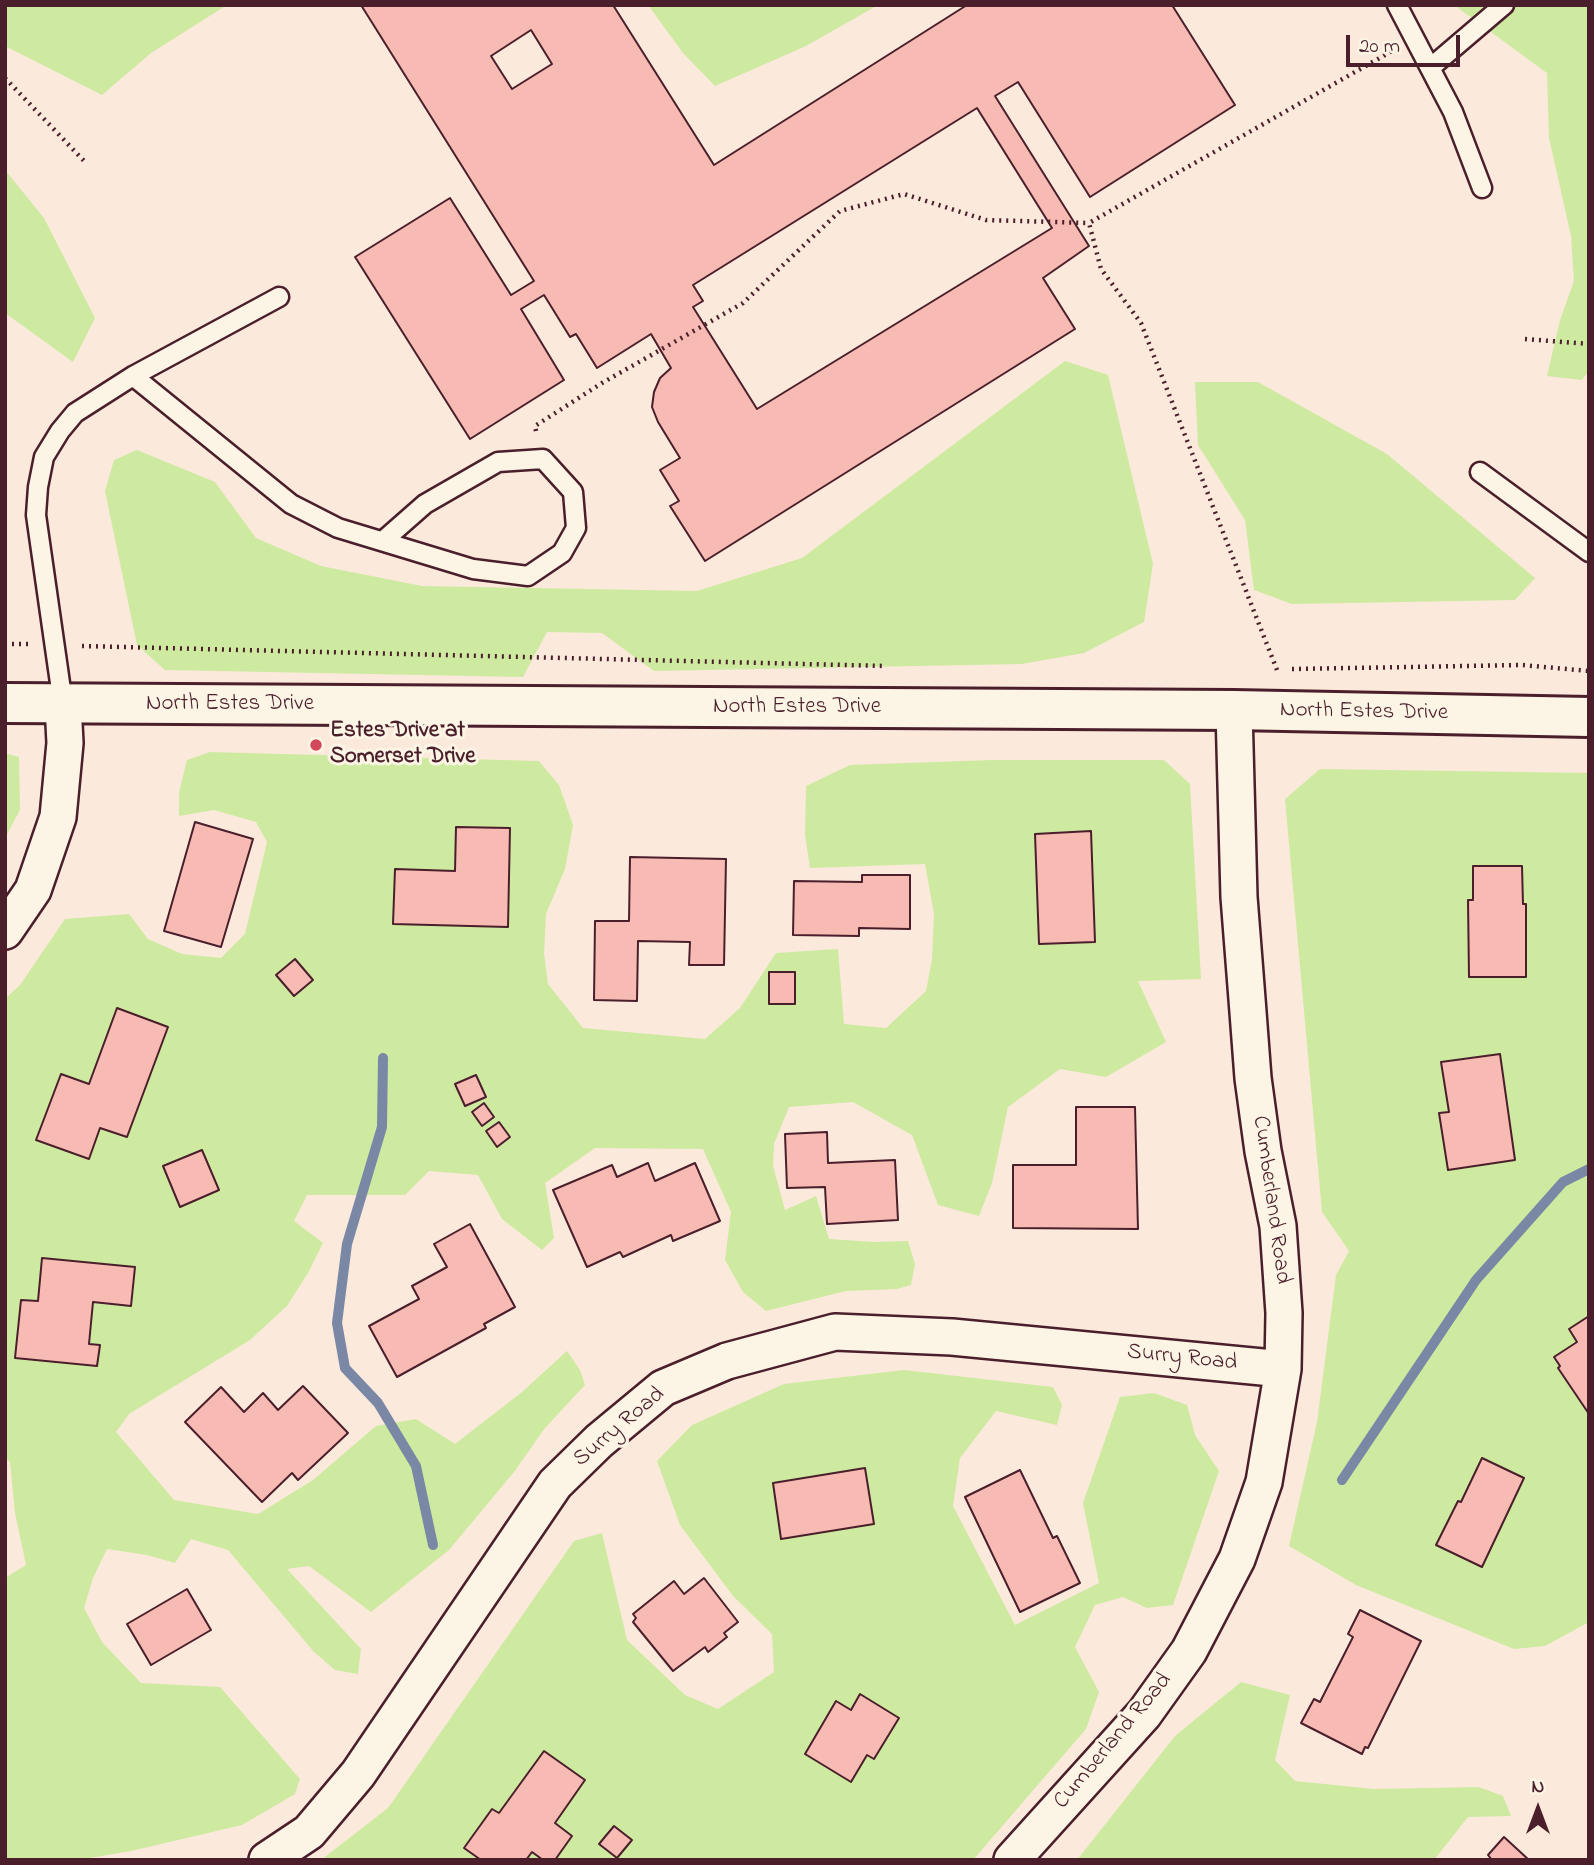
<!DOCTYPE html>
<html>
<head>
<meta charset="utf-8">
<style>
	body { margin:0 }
	#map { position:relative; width:1594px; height:1865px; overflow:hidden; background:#fbe9db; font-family:"Indie Flower",sans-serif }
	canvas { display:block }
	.frame { position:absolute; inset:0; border:7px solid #4a1f2b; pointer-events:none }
	.north { position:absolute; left:1503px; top:1774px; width:70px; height:70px; -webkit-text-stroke:5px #fcf5e5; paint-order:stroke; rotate:0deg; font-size:19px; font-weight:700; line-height:28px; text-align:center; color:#4a1f2b }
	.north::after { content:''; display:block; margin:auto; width:24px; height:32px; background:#4a1f2b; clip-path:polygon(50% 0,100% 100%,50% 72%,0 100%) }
	.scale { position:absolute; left:1346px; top:35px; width:114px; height:32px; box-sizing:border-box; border:4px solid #4a1f2b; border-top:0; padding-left:9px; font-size:21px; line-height:24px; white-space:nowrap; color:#4a1f2b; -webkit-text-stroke:5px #fcf5e5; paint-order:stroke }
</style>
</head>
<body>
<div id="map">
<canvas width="1594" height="1865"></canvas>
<div class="frame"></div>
<div class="north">N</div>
<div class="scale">20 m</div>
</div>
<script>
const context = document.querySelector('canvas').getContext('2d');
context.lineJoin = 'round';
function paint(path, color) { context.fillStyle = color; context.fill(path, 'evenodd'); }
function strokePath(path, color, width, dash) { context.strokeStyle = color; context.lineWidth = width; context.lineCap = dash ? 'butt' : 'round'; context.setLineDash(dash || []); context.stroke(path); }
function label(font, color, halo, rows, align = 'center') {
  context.font = font + ' "Indie Flower",sans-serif'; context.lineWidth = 6; context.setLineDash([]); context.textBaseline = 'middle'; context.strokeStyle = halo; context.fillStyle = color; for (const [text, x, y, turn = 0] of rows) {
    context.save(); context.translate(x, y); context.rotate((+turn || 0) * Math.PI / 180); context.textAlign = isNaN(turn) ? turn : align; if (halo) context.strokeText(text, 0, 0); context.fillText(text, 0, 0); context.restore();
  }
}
const green = new Path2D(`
	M5,5H227L151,53L102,95L5,46Z
	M648,5H878L806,46L715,86L683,53Z
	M1454,5H1589V371L1582,380L1547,376L1560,320L1574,281L1571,236L1549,138L1547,73Z
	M5,170L44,218L95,318L73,362L5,313Z
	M1065,361L1108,375L1153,564L1144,622L1084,653L1022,664L654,671L602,633L547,632L523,677L165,670L137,645L105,491L114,460L137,450L215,482L256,538L321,566L422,586L697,591L802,558Z
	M1195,382H1258L1387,454L1535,578L1515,600L1292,604L1254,590L1245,520L1198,445Z
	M210,752L539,761L559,785L573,825L565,869L546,914L544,954L548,984L583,1028L705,1039L740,1008L776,953L838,949L844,1024L886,1028L926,991L932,959L934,914L925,864L810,868L805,835L806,786L850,765L992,760H1164L1190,784L1201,979L1138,981L1166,1042L1106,1077L1060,1069L1008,1107L992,1183L979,1216L938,1205L912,1135L853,1102L789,1107L774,1144L773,1166L785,1210L816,1196L829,1239L875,1242L908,1241L915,1264L911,1285L897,1289L846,1291L766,1311L743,1292L725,1260L731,1212L703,1149L595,1148L545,1183L554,1238L542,1250L502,1219L478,1175L429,1171L405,1195H307L294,1221L323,1243L308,1273L287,1306L250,1340L129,1414L116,1432L174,1500L258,1514L313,1480L376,1426L416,1419L455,1444L522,1392L567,1351L580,1370L585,1385L545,1428L514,1472L449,1550L371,1612L309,1566L287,1569L361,1649L358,1674L335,1670L314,1652L228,1550L191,1539L175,1563L147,1555L107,1549L93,1578L84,1608L102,1642L141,1683L220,1687L300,1779L295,1794L242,1825L131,1851L78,1860H5V1578L26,1565L15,1513L10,1462L5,1457V999L20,985L65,919L129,914L148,939L182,954L221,958L245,934L267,842L256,822L214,810L179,816V793L187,760Z
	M5,753L19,757L20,810L5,838Z
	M1320,769L1589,773V1622L1545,1646L1514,1649L1356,1585L1289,1546L1317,1422L1336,1275L1349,1251L1322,1212L1285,799Z
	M904,1370L1053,1387L1062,1405L1057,1425L996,1411L960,1458L953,1506L1015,1625L1099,1583L1083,1503L1120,1397L1154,1393L1187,1405L1195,1435L1219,1471L1173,1605L1147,1608L1123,1597L1095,1605L1075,1647L1099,1692L1086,1729L973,1860H321L388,1808L574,1541L602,1533L627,1640L685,1695L718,1709L774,1672L772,1634L733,1596L680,1525L657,1461L692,1425L784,1384Z
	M1241,1682L1290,1695L1275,1760L1295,1781L1374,1789L1479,1787L1503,1796L1511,1816L1468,1817L1434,1860H1077L1175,1736Z`);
const stream = new Path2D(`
	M383,1058L382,1127L347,1244L337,1323L345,1368L378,1403L416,1466L433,1545
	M1342,1480L1476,1280L1563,1182L1589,1169`);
const building = new Path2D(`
	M361,5H613L714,165L967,5H1172L1235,105L1090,197L1018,82L995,96L1089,246L1043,278L1075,329L705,561L670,506L679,501L660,470L680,458L658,422L652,407L654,392L660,378L671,368L651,334L597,368L576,334L570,337L544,295L521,309L564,380L470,439L357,260L355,257L450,198L511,295L534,281ZM531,30L552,64L512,89L491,56ZM977,108L1052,228L757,409L693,307L703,301L693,285Z
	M195,822L253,839L221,947L164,931Z
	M456,827L510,828L508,927L393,924L395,869L455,871Z
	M1091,831L1095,942L1039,944L1035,834Z
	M630,857L726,859L724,965H689L690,942L638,941L637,1001L594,1000L595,921H629Z
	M1473,866H1522L1523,904H1526V977H1469L1468,900H1473Z
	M862,875H910V929L859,928V936L793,935L794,881L862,882Z
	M295,959L313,980L294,996L276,975Z
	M769,972H795V1004H769Z
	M117,1008L168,1027L127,1137L100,1128L89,1159L36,1140L61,1074L89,1084Z
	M1500,1054L1515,1160L1448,1170L1439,1113L1449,1112L1441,1062Z
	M476,1075L486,1097L465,1106L455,1084Z
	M484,1103L494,1117L482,1126L472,1112Z
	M1076,1107H1135L1138,1229L1013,1228V1165H1076Z
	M499,1122L510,1137L497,1147L486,1131Z
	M827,1132L828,1163L895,1160L898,1220L827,1224L825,1187L787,1188L785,1134Z
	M202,1150L219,1190L180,1207L163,1166Z
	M648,1163L655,1181L695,1163L720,1221L673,1241L671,1235L623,1257L620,1252L587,1267L553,1190L612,1165L617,1177Z
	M470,1224L515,1307L484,1324L486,1328L397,1377L369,1326L419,1299L412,1286L447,1267L434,1244Z
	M42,1258L135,1267L131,1306L93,1302L89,1344L100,1345L97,1366L15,1358L21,1300L38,1301Z
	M1589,1316V1414L1558,1368L1560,1366L1554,1357L1577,1342L1569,1329Z
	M303,1386L348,1433L298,1480L292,1473L262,1502L185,1422L221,1387L244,1412L263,1393L278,1410Z
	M1482,1458L1524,1478L1482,1567L1436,1545L1458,1501L1461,1502Z
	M865,1468L874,1524L781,1539L773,1483Z
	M1020,1470L1053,1538L1057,1536L1080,1583L1020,1612L965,1497Z
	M704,1578L738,1622L724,1633L727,1637L708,1652L705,1647L673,1671L633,1622L636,1618L633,1614L674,1581L684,1594Z
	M187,1589L211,1630L151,1665L127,1624Z
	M1360,1610L1421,1641L1368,1748L1365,1747L1362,1754L1301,1723L1314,1699L1320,1702L1353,1637L1348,1634Z
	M860,1694L899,1718L874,1759L867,1755L851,1782L805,1754L836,1701L851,1710Z
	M544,1751L585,1780L555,1823L572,1836L555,1860H543L532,1852L526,1860H481L464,1848L492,1809L499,1813Z
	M614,1826L632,1840L617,1858L599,1844Z
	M1504,1837L1529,1860H1492L1488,1855Z`);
const path = new Path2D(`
	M5,78L86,163
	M1525,339L1589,344
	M536,431L535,426L602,383L743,303L840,211L904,194L986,220L1089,223
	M5,644H28
	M82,646L885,666
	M1292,669L1522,665L1589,671
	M1277,670L1141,323L1101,269L1089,223L1392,51`);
const lane = new Path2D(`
	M1397,5L1453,112L1482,188
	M1430,68L1504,5
	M133,376L291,504L338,528L473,569L528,576L562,553L576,528L573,492L543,459L498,462L425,504L384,540
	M1480,472L1589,552
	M63,704L36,515L38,487L44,457L60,431L75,413L133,376L279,297`);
const street = new Path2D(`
	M5,931L33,890L58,817L65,743L63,704
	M267,1860L309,1832L358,1774L555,1484L599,1441L663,1388L727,1361L835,1332L952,1337L1283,1369
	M1012,1860L1144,1714L1189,1651L1237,1559L1264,1482L1283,1369L1284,1313L1278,1226L1263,1151L1253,1078L1247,999L1239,897L1234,710`);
const secondary = new Path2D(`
	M5,703L1234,710L1589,717`);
const markers = [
	[316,745,7,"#d1495b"]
];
const streetNames = [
	["North Estes Drive",230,705],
	["North Estes Drive",797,708],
	["North Estes Drive",1364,713,1],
	["Cumberland Road",1270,1200,82],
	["Surry Road",1182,1359,6],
	["Surry Road",620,1428,-40],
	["Cumberland Road",1114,1742,-50]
];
const poiNames = [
	["Estes Drive at",330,732],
	["Somerset Drive",330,758]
];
paint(green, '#ceeaa1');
strokePath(stream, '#7a87a5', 10);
paint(building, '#f7bbb3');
strokePath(building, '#4a1f2b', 2);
strokePath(lane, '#4a1f2b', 23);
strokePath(street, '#4a1f2b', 40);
strokePath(secondary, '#4a1f2b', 44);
strokePath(path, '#4a1f2b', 4.5, [2, 5]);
strokePath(lane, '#fcf5e5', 18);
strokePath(street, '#fcf5e5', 35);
strokePath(secondary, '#fcf5e5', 38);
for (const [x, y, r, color] of markers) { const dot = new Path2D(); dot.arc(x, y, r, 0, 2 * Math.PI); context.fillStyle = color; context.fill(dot); strokePath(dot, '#fcf5e5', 2.5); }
label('23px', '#4a1f2b', '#fcf5e5', streetNames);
label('bold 23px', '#4a1f2b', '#fcf5e5', poiNames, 'left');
</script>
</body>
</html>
